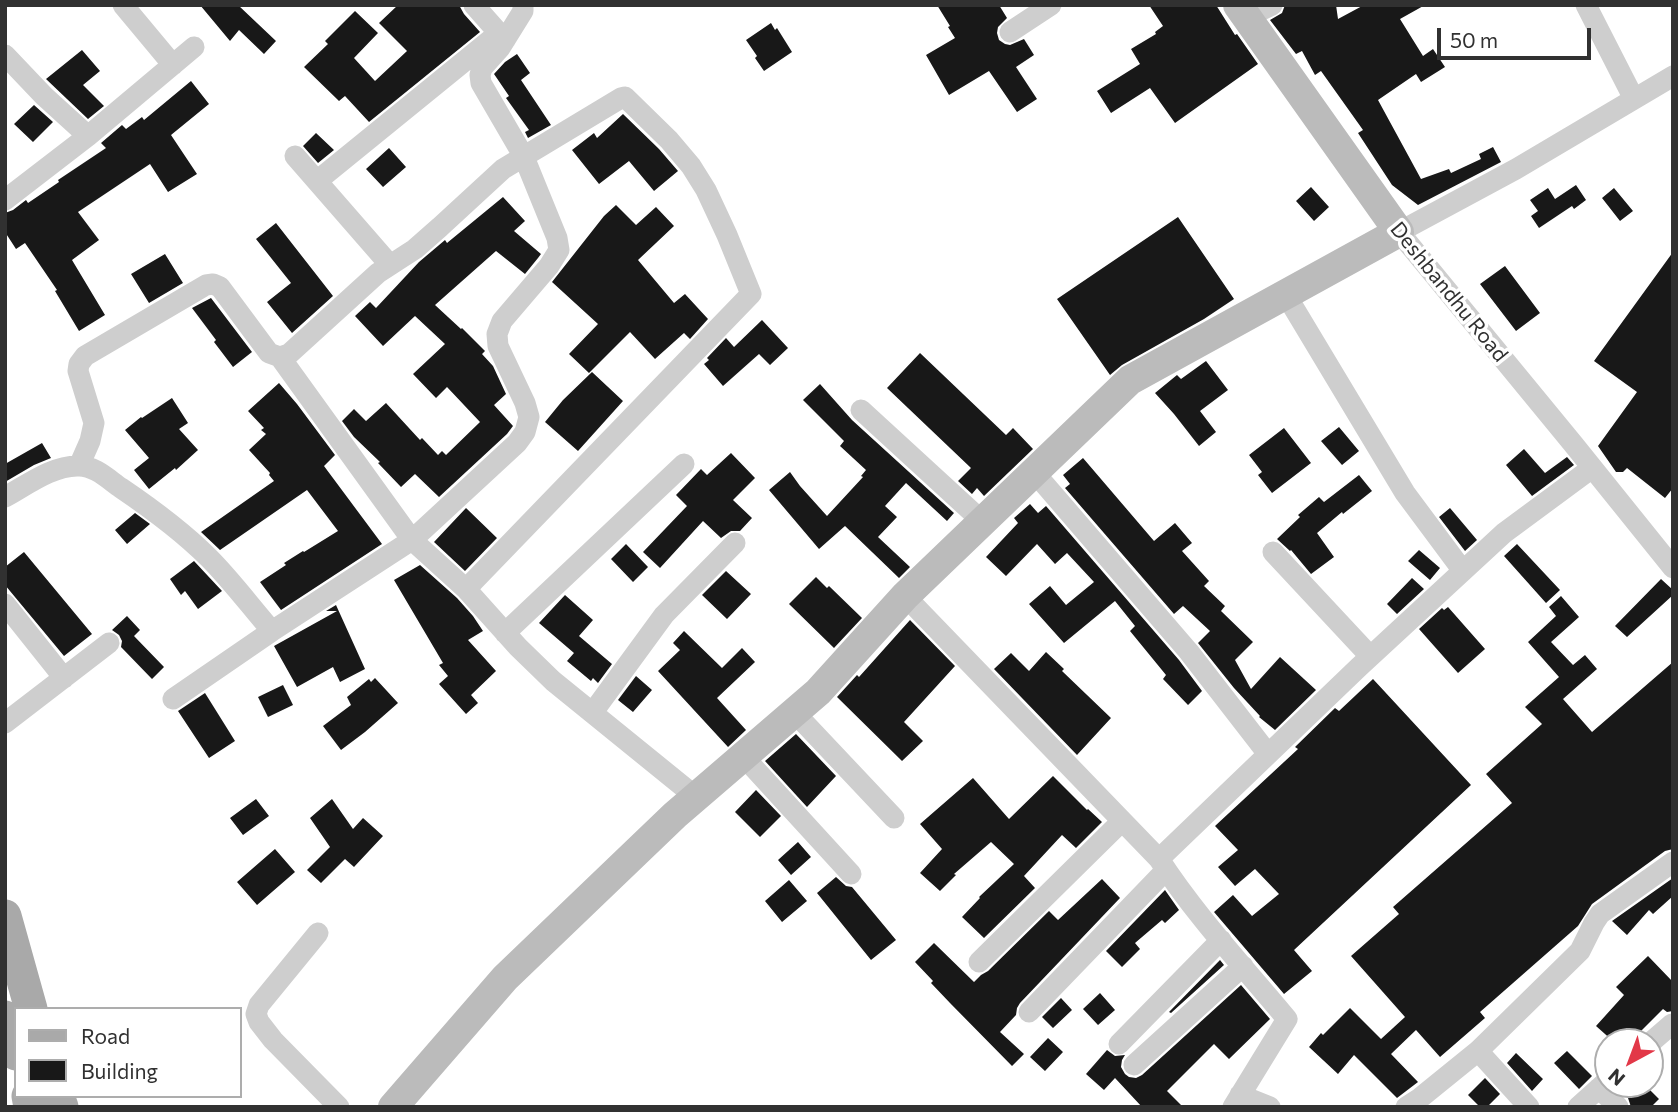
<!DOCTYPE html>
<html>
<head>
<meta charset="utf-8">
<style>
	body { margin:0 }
	#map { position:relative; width:1678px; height:1112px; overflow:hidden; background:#fff; font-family:Commissioner,sans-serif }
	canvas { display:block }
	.frame { position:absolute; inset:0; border:7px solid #313131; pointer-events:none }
	.legend { position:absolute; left:14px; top:1007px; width:228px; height:91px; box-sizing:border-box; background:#fff; border:2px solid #adadad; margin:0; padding:9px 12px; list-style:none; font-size:21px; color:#313131 }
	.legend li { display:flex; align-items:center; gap:14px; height:35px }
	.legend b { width:35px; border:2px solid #adadad }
	.north { position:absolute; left:1594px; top:1028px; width:70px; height:70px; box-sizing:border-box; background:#fff; border:2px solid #adadad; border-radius:50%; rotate:221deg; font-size:19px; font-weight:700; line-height:28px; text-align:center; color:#313131 }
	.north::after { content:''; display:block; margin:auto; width:24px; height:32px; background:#e23848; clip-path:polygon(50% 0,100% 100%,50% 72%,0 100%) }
	.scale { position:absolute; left:1437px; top:28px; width:154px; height:32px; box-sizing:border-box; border:4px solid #313131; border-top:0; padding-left:9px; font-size:21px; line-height:24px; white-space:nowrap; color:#313131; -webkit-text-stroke:5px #fff; paint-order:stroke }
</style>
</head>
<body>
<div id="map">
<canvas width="1678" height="1112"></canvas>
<div class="frame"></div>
<ul class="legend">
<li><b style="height:9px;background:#a9a9a9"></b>Road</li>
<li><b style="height:19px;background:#181818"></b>Building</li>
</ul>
<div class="north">N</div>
<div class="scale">50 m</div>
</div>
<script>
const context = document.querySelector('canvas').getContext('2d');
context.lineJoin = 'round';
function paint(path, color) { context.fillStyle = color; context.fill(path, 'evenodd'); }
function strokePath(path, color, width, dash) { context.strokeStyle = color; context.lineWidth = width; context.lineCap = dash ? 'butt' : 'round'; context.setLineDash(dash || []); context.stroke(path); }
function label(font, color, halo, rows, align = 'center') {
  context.font = font + ' Commissioner,sans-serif'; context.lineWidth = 7; context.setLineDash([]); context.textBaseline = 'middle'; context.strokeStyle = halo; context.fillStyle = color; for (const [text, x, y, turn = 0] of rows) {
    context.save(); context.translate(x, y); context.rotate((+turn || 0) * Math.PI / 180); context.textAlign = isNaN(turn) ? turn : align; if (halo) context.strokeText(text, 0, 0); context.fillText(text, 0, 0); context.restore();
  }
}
const building = new Path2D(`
	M200,5H238L276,41L264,54L239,30L230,41Z
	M398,5H459L464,14L480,32L369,122L345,96L339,101L304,67L328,44L325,41L355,11L378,33L354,58L375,81L407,51L379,23Z
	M937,5H999L1007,18L998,27L997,33L999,40L1005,44L1010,45L1024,39L1034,55L1016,67L1037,99L1017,112L989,71L949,95L926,55L955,38L948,27L950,26Z
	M1149,5H1216L1235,35L1237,34L1258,64L1175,123L1150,88L1111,113L1097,91L1140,64L1131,49L1156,34L1155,32L1163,26Z
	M1285,5H1336L1338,19L1364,5H1425L1400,19L1423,56L1433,49L1445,67L1421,82L1416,74L1378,100L1421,179L1449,169L1451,173L1481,159L1479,154L1493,147L1501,162L1418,205L1392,185L1358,133L1363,130L1321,71L1315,75L1302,51L1296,54L1270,20L1282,13Z
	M771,23L775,30L777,28L792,52L764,71L755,58L757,56L746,40Z
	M82,50L100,71L83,85L104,106L88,119L46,79Z
	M517,54L530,73L521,80L551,125L528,138L525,132L529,130L506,98L509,96L494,74L505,62Z
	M191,81L209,104L171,135L197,174L168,192L150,164L78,212L99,240L72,260L105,315L79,331L55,291L57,290L25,243L16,249L5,232V213L13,210L26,200L28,203L59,182L58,180L106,148L101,143L122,125L126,129L142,117L144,120Z
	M34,105L53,122L33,142L14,124Z
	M623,114L659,149L678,171L654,191L629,161L599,184L572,150L594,133L597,138Z
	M316,133L334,150L318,163L303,146Z
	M389,148L406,167L383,187L366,169Z
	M1576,185L1586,200L1574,209L1572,206L1539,228L1531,216L1538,211L1530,200L1548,188L1555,199Z
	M1311,187L1329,207L1314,221L1296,201Z
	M1614,188L1633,211L1620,221L1602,198Z
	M503,197L525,221L514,231L541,254L538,258L525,274L496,251L435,305L461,329L462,328L485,351L482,354L493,366L506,394L494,405L513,426L507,434L439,497L415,474L401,487L378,463L380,462L354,437L342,421L354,409L366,421L386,403L420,440L422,438L438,455L442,451L446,455L480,422L447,387L436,398L413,374L445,344L415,316L383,346L355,316L370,302L376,308L419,262L445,240L447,243Z
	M616,205L636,225L656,207L674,226L638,260L674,303L685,294L708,319L690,339L684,333L655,359L630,332L589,373L569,354L598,324L552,282L604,216Z
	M1178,217L1234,299L1204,319L1122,365L1110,375L1057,299Z
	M276,223L333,296L292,333L267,302L291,283L256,239Z
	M1673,252V488L1665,498L1627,468L1623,472H1616L1598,446L1637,392L1594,361Z
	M165,254L183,283L149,303L131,274Z
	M1505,266L1540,313L1516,331L1480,284Z
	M211,298L252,352L233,367L214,342L216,340L192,308Z
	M762,320L788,348L770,365L759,354L723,386L704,364L709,360L707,358L726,338L734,347Z
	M920,353L1006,435L1013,428L1033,449L984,496L977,488L972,494L958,481L971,468L887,388Z
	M1206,361L1228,390L1200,411L1216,432L1199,446L1174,414L1155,393L1177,375L1181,379Z
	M592,372L623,401L578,451L545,422L563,400Z
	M279,383L297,404L335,455L324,466L382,544L281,610L260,582L286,565L284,563L303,551L304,552L338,531L307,490L220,550L201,532L274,481L269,475L270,473L249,450L266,434L261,430L264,428L248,411Z
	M820,384L852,420L954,513L947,521L906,483L885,506L897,517L878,537L910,567L899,578L845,526L819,549L769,490L790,472L800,486L827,516L863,477L861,476L866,470L840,446L844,441L803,400Z
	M172,398L188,423L179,429L198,450L176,470L175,468L149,489L134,470L149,458L125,430L141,417L142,418Z
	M1339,427L1359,451L1342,465L1321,441Z
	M1284,428L1311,463L1272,493L1258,475L1262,472L1249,455Z
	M42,443L51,458L34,465L5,482V464Z
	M1524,449L1545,473L1567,457L1574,465L1532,496L1506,465Z
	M731,453L755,478L733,500L752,518L740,531H731L721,538L703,521L660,568L643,552L687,506L676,495L701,469L707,475Z
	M1083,458L1154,541L1175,523L1192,543L1182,551L1209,581L1204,586L1225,606L1221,611L1253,642L1235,660L1251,689L1280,657L1316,690L1275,730L1259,717L1260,716L1234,688L1198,643L1210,631L1183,606L1174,614L1065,488L1070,484L1063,475Z
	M1359,475L1372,491L1343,514L1342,512L1317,533L1334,557L1311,574L1291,550L1290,551L1277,539L1300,517L1298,515L1319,497L1324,502Z
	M1030,504L1038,513L1046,506L1179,660L1202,691L1188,705L1163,679L1166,675L1130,631L1135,626L1115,601L1064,643L1029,604L1050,586L1066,605L1094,582L1067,553L1055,564L1037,544L1006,576L986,557L1018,523L1014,518Z
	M466,508L497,538L465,571L434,542Z
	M1450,508L1477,540L1465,551L1439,517Z
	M135,513L150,524L127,544L115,530Z
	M626,544L648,567L633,582L611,559Z
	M1517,544L1560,590L1546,603L1504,556Z
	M1419,550L1440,568L1430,580L1408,561Z
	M24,552L92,634L64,656L5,585V567Z
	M194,561L222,591L198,609L185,591L181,595L170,579Z
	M420,565L457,598L473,616L483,631L468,640L496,671L471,695L478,703L466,714L439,684L448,676L439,665L443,663L394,580Z
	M726,571L751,594L727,619L702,595Z
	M816,577L827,588L829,586L862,618L834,648L789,604Z
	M1412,578L1424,589L1397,614L1387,604Z
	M1661,579L1673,590V595L1627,637L1615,626Z
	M565,595L593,620L579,636L612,664L598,683L593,678L591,681L567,661L574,653L539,623Z
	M1561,596L1579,617L1551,642L1573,665L1585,655L1597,669L1563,699L1592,732L1673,662V849L1665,851L1592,904L1578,926L1480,1012L1485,1018L1440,1057L1416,1030L1391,1054L1418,1082L1397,1098L1354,1055L1338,1074L1309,1047L1321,1033L1323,1035L1350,1008L1381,1039L1405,1017L1351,956L1399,914L1393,907L1512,803L1486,774L1542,724L1525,707L1559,677L1528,642L1556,616L1549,607Z
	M336,605L365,669L340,682L333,667L297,687L274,646L337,611H326Z
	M1448,607L1485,649L1458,673L1419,629L1442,608L1444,610Z
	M127,616L140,630L134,636L164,667L152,679L121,647L122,641L119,635L112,630Z
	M910,620L955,666L904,722L923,741L902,761L837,697L857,675L859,677Z
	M684,631L722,668L742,648L755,662L717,698L746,730L728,747L658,671L680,650L673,643Z
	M1046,652L1064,669L1062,671L1111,718L1077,755L994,669L1011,653L1029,671Z
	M636,676L652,690L633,712L618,700Z
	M375,678L398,703L365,732L341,750L323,726L351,705L347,697L369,679L371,682Z
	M1373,679L1471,785L1294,950L1312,971L1284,994L1214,912L1233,895L1252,916L1279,894L1255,869L1235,886L1218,867L1238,850L1215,826L1298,749L1295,747L1335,708L1339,711Z
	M283,685L293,705L268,717L258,697Z
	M205,693L235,741L209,758L178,711Z
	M796,734L836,776L807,807L765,761Z
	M1053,776L1087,810L1088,809L1102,822L1076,848L1062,835L1024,876L1035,888L984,938L962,917L980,898L979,897L1014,864L991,842L954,874L956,875L940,891L920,873L942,849L920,824L973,778L1009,819Z
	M756,790L781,816L760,837L735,812Z
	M256,799L269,816L243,835L230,818Z
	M332,799L353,829L363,818L383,836L354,867L345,859L321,883L307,870L330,847L310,818Z
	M798,842L811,857L791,875L778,860Z
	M275,849L295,872L257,905L237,882Z
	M836,877L846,886L852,887L896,940L871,960L817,893Z
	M1673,878V896L1653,914L1649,910L1627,935L1612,921Z
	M1102,879L1120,898L1020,1003L1017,1008L1016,1015L1000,1032L1024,1054L1012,1066L950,1003L931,983L933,981L915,962L934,943L974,982L981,975L988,971L1049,911L1058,920Z
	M789,880L807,901L782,922L765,901Z
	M1165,890L1179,910L1165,923L1162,920L1135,943L1140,949L1122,967L1106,951Z
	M1648,956L1673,982V1011L1667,1012L1663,1009L1630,1042H1614L1596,1026L1624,995L1616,987Z
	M1220,960L1224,965L1171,1013L1169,1012Z
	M1241,985L1270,1019L1229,1059L1214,1044L1167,1091L1183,1107H1142L1115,1078L1104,1090L1086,1074L1107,1050L1115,1056L1125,1055L1122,1060L1121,1067L1125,1074L1129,1077L1136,1078L1142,1075Z
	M1100,993L1115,1010L1098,1025L1083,1009Z
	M1061,998L1072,1010L1053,1028L1042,1017Z
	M1048,1038L1063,1052L1045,1071L1030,1057Z
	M1567,1051L1592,1076L1579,1089L1554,1063Z
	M1516,1053L1543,1079L1532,1091L1507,1063Z
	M1485,1078L1500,1094L1487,1107H1480L1468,1095Z
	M1630,1084H1644L1659,1099L1651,1107H1631L1628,1098L1622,1092Z`);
const street = new Path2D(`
	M123,5L173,65
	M474,5L505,40
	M1586,5L1634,99
	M1247,17L1272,5
	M1010,32L1051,5
	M5,55L44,96L88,136
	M1673,76L1516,169L1399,232L1574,445L1673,568
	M295,156L390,265
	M317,181L499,33
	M5,200L88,136L194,47
	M1286,295L1405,493L1463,571
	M280,357L412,540L466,589L518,647L553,681L696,797
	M861,410L982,521
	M79,466L90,441L94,423L78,371L79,364L85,356L206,285L213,284L220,287L269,353L280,357L289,354L378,273L415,249L440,227L503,169L621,98L625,97L669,140L691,166L706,190L727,235L751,294L466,589
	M1034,472L1189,652L1268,754
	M5,497C27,485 53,465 79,466C95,466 108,479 121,488C152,509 182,531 209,558C231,580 251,607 272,631
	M1273,552L1370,656
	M905,596L1159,859C1196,916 1243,966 1287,1019L1233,1107
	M5,604L64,678
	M505,633L684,464
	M173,699L272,631L412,540L517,443L525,432L529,417L525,403L498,346L497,334L502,321L549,266L559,250L557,238L524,157L481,83L480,75L482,68L500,48L523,11V5
	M593,712L664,615L735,543
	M794,712L894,818
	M5,723L109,643
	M743,756L851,874
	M1159,859L1359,667L1504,533L1592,468
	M318,933L259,1005L256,1014L259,1022L273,1040L339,1107
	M979,962L1122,821
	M1029,1012L1166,870
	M1650,1043L1672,1024
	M1119,1044L1221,940
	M1478,1051L1529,1107
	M1134,1065L1243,966
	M1599,1088L1618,1107
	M1240,1095L1270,1107
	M1406,1107L1420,1098L1478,1051L1580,951L1594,923L1600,914L1673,862
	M1578,1107L1608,1080`);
const secondary = new Path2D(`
	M393,1107L505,978L675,815L818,692L905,596L1130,380L1399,232L1238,5`);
const primary = new Path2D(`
	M5,916L31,1009
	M5,1017L16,1054
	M28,1096L30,1107
	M58,1096L62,1107`);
const streetNames = [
	["Deshbandhu Road",1449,292,51]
];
paint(building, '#181818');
strokePath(street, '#cecece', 21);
strokePath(secondary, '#bbb', 30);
strokePath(primary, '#a9a9a9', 33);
label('21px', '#313131', '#fff', streetNames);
</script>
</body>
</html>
